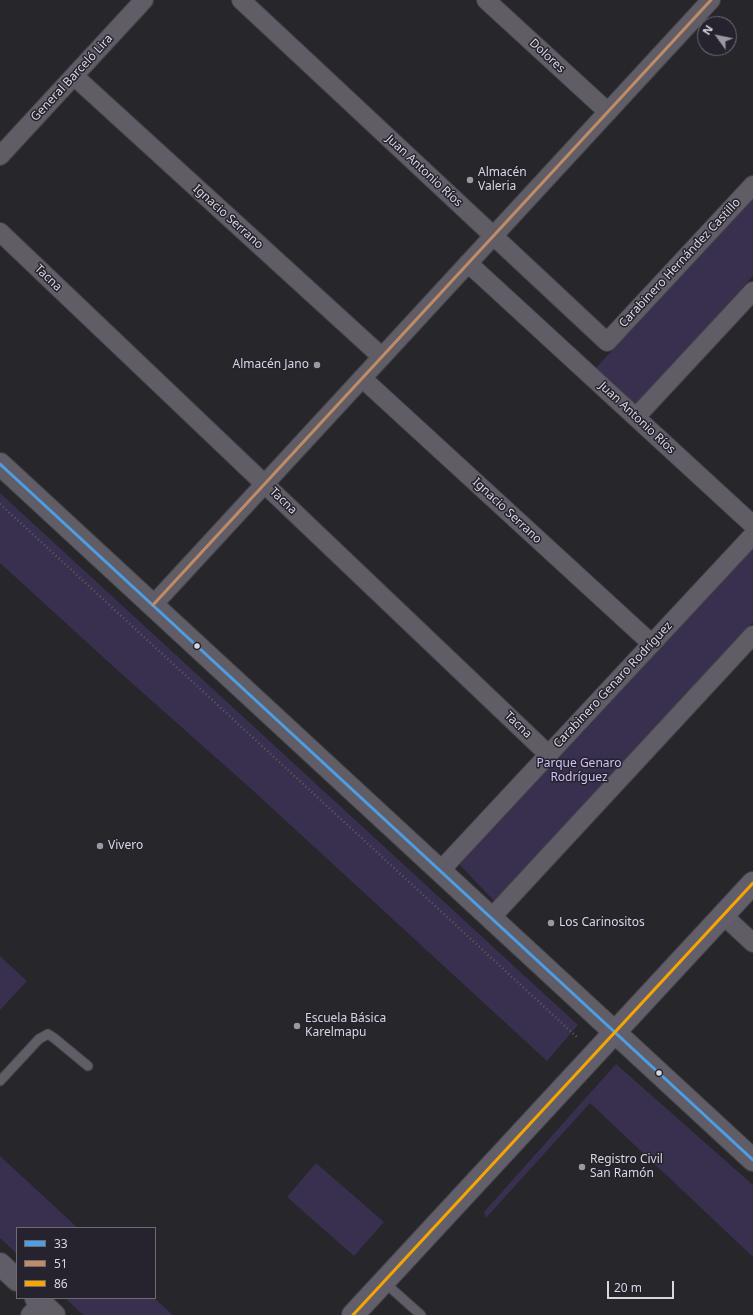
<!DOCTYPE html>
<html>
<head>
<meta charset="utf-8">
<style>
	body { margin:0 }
	#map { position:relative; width:753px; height:1315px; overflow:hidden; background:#27262b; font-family:"Noto Sans",sans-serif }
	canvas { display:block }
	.legend { position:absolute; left:16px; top:1227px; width:140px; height:72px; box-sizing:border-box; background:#26232e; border:1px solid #6e6b74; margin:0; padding:5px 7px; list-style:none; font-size:12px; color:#d9d7de }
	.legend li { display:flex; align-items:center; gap:8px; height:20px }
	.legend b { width:20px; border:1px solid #6e6b74 }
	.north { position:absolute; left:697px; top:16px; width:40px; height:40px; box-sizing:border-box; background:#26232e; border:1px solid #6e6b74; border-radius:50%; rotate:303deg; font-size:11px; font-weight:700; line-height:16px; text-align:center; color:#d9d7de }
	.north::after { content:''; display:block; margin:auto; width:14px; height:18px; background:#9b999f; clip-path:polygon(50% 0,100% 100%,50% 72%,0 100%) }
	.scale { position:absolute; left:607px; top:1281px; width:67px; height:18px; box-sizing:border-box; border:2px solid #d9d7de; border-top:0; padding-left:5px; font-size:12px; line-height:14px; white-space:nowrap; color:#d9d7de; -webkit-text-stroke:3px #26232e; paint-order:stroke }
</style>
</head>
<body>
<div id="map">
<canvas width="753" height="1315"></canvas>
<ul class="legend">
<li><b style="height:5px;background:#4d9ee5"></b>33</li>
<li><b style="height:5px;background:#c18c65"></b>51</li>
<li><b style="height:5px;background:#f7a600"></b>86</li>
</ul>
<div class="north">N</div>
<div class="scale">20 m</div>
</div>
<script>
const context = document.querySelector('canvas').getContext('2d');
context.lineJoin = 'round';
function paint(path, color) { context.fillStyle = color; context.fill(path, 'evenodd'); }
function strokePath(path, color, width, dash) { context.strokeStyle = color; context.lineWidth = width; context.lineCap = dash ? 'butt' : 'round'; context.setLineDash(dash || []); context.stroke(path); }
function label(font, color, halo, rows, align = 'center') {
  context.font = font + ' "Noto Sans",sans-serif'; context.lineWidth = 3; context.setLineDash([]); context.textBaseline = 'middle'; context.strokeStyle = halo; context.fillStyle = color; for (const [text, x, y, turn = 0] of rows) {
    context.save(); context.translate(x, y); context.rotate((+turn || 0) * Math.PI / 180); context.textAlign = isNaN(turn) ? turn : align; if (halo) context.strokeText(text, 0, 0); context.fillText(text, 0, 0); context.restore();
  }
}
const green = new Path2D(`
	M753,199V276L634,407L593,371Z
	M0,493L578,1025L547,1061L249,787L115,668L0,563Z
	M753,543V622L495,902L458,863Z
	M0,956L27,981L0,1010Z
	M616,1064L753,1185V1257L590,1103L486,1218L484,1212Z
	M0,1156L78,1228H17V1254L0,1238Z
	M316,1163L384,1222L354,1256L287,1197Z
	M65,1298H154L173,1315H83Z`);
const path = new Path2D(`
	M0,504L578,1038`);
const service = new Path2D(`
	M0,1081L39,1039L48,1034L54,1038L88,1066
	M384,1282L421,1315`);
const minor = new Path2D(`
	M241,0L607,342L753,185
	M486,0L608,112
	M74,76L382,357
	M0,156L144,0
	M0,232L549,755
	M468,263L753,525
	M362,378L652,644
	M636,417L753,291
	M153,605L711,0
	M440,871L753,535
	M723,915L753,943
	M491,918L753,635
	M30,1315L41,1303`);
const tertiary = new Path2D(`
	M0,464L753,1160
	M0,1264L17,1280
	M36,1298L54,1315`);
const secondary = new Path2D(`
	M353,1315L753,883`);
const bus1 = new Path2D(`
	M0,464L753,1160`);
const bus2 = new Path2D(`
	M153,605L711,0`);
const bus3 = new Path2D(`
	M353,1315L753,883`);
const markers = [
	[470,180,4,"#9b999f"],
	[317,365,4,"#9b999f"],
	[197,646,3.5,"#d9d7de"],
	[100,846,4,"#9b999f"],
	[551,923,4,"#9b999f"],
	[297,1026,4,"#9b999f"],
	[659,1073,3.5,"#d9d7de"],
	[582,1167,4,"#9b999f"]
];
const streetNames = [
	["Dolores",547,56,43],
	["General Barceló Lira",72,78,-47],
	["Juan Antonio Ríos",424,171,43],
	["Ignacio Serrano",228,217,42],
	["Carabinero Hernández Castillo",680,263,-47],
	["Tacna",48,278,44],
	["Juan Antonio Ríos",637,418,43],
	["Tacna",283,501,44],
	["Ignacio Serrano",507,511,43],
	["Carabinero Genaro Rodríguez",613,685,-47],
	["Tacna",518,725,44]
];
const poiNames = [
	["Almacén",478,173],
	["Valeria",478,187],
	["Almacén Jano",309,365,"right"],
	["Vivero",108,846],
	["Los Carinositos",559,923],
	["Escuela Básica",305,1019],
	["Karelmapu",305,1033],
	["Registro Civil",590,1160],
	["San Ramón",590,1174]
];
const parkNames = [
	["Parque Genaro",579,764],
	["Rodríguez",579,778]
];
paint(green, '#392f4e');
strokePath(service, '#444347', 11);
strokePath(minor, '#444347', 20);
strokePath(tertiary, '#444347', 24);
strokePath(secondary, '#444347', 24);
strokePath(path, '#5d5c63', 2.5, [1, 3]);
strokePath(service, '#605d67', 9);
strokePath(minor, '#605d67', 18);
strokePath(tertiary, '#605d67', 22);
strokePath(secondary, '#625f6b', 22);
strokePath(bus1, '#4d9ee5', 3);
strokePath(bus2, '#c18c65', 3);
strokePath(bus3, '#f7a600', 3);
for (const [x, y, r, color] of markers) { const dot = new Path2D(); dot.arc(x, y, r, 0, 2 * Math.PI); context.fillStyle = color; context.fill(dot); strokePath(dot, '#26232e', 1.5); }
label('12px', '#d9d7de', '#26232e', streetNames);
label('12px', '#d9d7de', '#26232e', poiNames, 'left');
label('12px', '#cfc0f8', '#26232e', parkNames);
</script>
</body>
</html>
